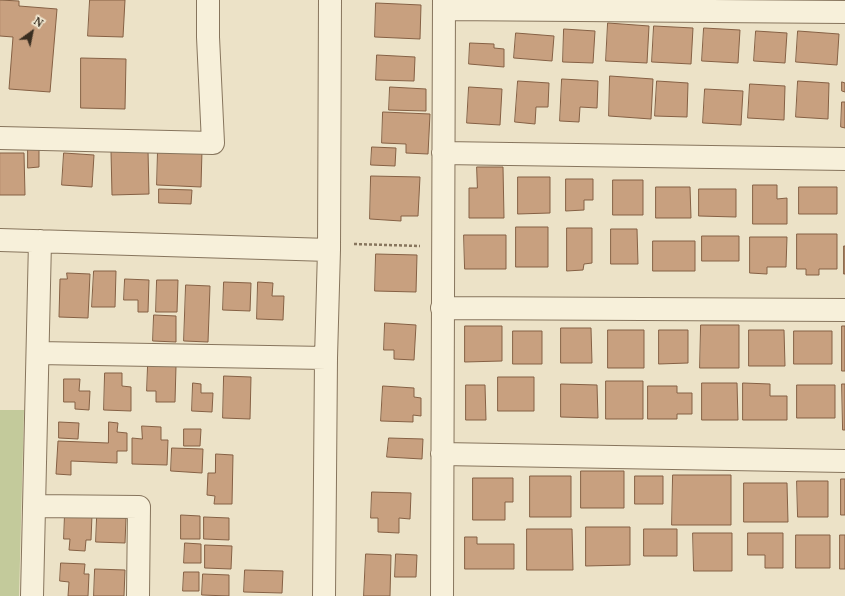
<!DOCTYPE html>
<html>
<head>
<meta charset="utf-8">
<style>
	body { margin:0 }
	#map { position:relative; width:845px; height:596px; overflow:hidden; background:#ece2c7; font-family:"Noto Serif",serif }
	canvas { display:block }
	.north { position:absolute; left:12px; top:12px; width:40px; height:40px; -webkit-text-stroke:3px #f4ecd6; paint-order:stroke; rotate:33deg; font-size:11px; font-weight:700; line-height:16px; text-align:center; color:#382d20 }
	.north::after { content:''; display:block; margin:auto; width:14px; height:18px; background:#382d20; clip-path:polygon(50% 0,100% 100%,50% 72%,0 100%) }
</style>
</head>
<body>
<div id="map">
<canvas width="845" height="596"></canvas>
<div class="north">N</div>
</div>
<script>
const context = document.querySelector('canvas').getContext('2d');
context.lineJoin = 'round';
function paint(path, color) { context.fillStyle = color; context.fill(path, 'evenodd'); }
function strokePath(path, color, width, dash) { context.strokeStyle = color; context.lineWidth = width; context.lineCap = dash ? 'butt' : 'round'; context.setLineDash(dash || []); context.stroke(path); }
const green = new Path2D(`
	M0,410H24L19,596H0Z`);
const building = new Path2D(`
	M0,0L19,1V6L57,9L50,92L9,89L13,37L0,36Z
	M90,0H125L123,37L88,36Z
	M376,3L421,5L420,39L375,37Z
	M608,23L649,26L647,63L606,61Z
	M654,26L693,28L691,64L652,62Z
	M704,28L740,30L738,63L702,61Z
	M564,29L595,31L593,63L563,62Z
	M756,31L787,33L785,63L754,61Z
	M798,31L839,34L837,65L796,62Z
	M516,33L554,36L552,61L514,58Z
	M470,43L494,44V48L504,49V67L469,64Z
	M377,55L415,57L414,81L376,80Z
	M81,58L126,59L125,109L81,108Z
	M610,76L653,79L651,119L609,116Z
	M562,79L598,81L597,108L580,107L579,122L560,121Z
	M518,81L549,83L548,107H536L535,124L515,122Z
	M657,81L688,83L687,117L655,116Z
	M798,81L829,83L828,119L796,117Z
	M842,82L845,83V92L842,91Z
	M750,84L785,86L784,120L748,118Z
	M390,87L426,89V111L389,110Z
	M469,87L502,89L500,125L467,123Z
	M705,89L743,91L741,125L703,123Z
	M842,102H845V128L841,127Z
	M383,112L430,114L428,154L406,153V144L382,143Z
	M372,147L396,148L395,166L371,165Z
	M28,149H39V167L28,168Z
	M158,149L202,150L201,187L157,185Z
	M148,150L149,194L112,195L111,151Z
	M0,153H24L25,195H0Z
	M64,153L94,155L92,187L62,185Z
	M477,167H503L504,218H469V188H477Z
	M371,176L420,177L418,216H401V221L370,219Z
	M518,177H550V213L518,214Z
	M566,179H593V200H584V210L566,211Z
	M613,180H643V215H613Z
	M753,185H777V199L787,198V224H753Z
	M656,187H690L691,218H656Z
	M799,187H837V214H799Z
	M159,189L192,190L191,204L159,203Z
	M699,189H736V217L699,216Z
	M516,227H548V267H516Z
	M567,228H592V263L584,264L583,270L567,271Z
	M611,229H637L638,264H611Z
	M797,234H837V269H819V275H806V269H797Z
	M464,235H506V269H465Z
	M702,236H739V261H702Z
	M750,237H787L786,267H767V274L750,273Z
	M653,241H695V271H653Z
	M844,246H845V274H844Z
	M376,254L417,255L416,292L375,291Z
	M94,271H116L115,307H92Z
	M67,273L90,274L88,318L59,317L60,279H67Z
	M125,279L149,280L148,312H138V300H124Z
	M157,280H178L177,312H156Z
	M224,282L251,283L250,311L223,310Z
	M258,282L273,283L272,296H284L283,320L257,319Z
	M186,285L210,286L208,342L184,341Z
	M154,315L176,316V342L153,341Z
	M385,323L416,325L414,360L394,359V350H384Z
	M701,325H739V368H700Z
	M465,326H502V361L465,362Z
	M842,326H845V371H842Z
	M561,328H591L592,363H561Z
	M608,330H644V368H608Z
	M659,330H688V363L659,364Z
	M749,330H784L785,366H749Z
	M513,331H542V364H513Z
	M794,331H832V364H794Z
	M148,365L176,366L175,402H156V391H147Z
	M105,373H122V386L131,387V411L104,410Z
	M224,376L251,377L250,419L223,418Z
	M498,377H534V411H498Z
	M64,379H80L79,391H90L89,410L75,409V402H64Z
	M606,381H643V419H606Z
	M193,383L201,384V393H213L212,412L192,411Z
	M702,383H737L738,420H702Z
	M743,383L770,384V396H787V420H743Z
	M561,384L597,385L598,418L561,417Z
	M842,384H845V430H843Z
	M466,385H485L486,420H466Z
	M797,385H835V418H797Z
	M383,386L414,388V397L421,398V416L413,415V422L381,421Z
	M648,386H677V393H692V414H677V419H648Z
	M59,422L79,423L78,439L59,438Z
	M109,422L118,423L117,432L127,433V451H117V463L71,461V475L56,474L58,441L108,443Z
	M142,426L161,427V440H168L167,465L132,464V438L142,439Z
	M184,429H201L200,446H184Z
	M389,438L423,439L422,459L387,457Z
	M172,448L203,449L202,473L171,471Z
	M216,454L233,455L232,504H214L215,496L207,495L208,473H215Z
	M581,471H624V508H581Z
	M673,475H731V525H672Z
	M530,476H571V517H530Z
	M635,476H663V504H635Z
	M473,478H513V502H505V520H473Z
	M841,479H845V515H841Z
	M797,481H828V517H798Z
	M744,483H787L788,522H744Z
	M372,492L411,493L410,519L399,518V533L378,532V518H371Z
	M65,513L92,515L91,540H86L85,551L69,550L70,539H64Z
	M181,515L200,516V539H181Z
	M97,517L126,518L125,543L96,542Z
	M204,517L229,518V540L204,539Z
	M586,527H630V565L586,566Z
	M527,529H572L573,570H527Z
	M644,529H677V556H644Z
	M693,533H732V571H694Z
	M748,533H783V568H765V555H748Z
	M796,535H830V568H796Z
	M840,535H845V569H840Z
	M465,537H477V544H514V569H465Z
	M185,543L201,544V563H184Z
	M205,545L232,546L231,569L205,568Z
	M366,554L391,555L390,596H364Z
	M396,554L417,555L416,577H395Z
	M61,563L85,564L84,574H89L88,596H68L69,582L60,581Z
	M95,569L125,570L124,596H94Z
	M245,570L283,571L282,593L244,592Z
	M184,572H199V591H183Z
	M203,574L229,575V596L202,595Z`);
const path = new Path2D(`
	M354,244L420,246`);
const minor = new Path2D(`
	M444,9L845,12
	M0,138L213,143L208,37V0
	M443,153L845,159
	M0,240L329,250
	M442,308L845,310
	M38,353L326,358
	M442,454L845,461
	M35,506L139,507L138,596
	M32,596L40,241
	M324,596L326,358L329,250L330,0
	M442,596L444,0`);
paint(green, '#c3ca9b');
paint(building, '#c8a07f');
strokePath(building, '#856044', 1);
strokePath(minor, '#87755d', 24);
strokePath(path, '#87755d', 2.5, [3, 2]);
strokePath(minor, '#f7f0da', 22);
</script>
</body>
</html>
